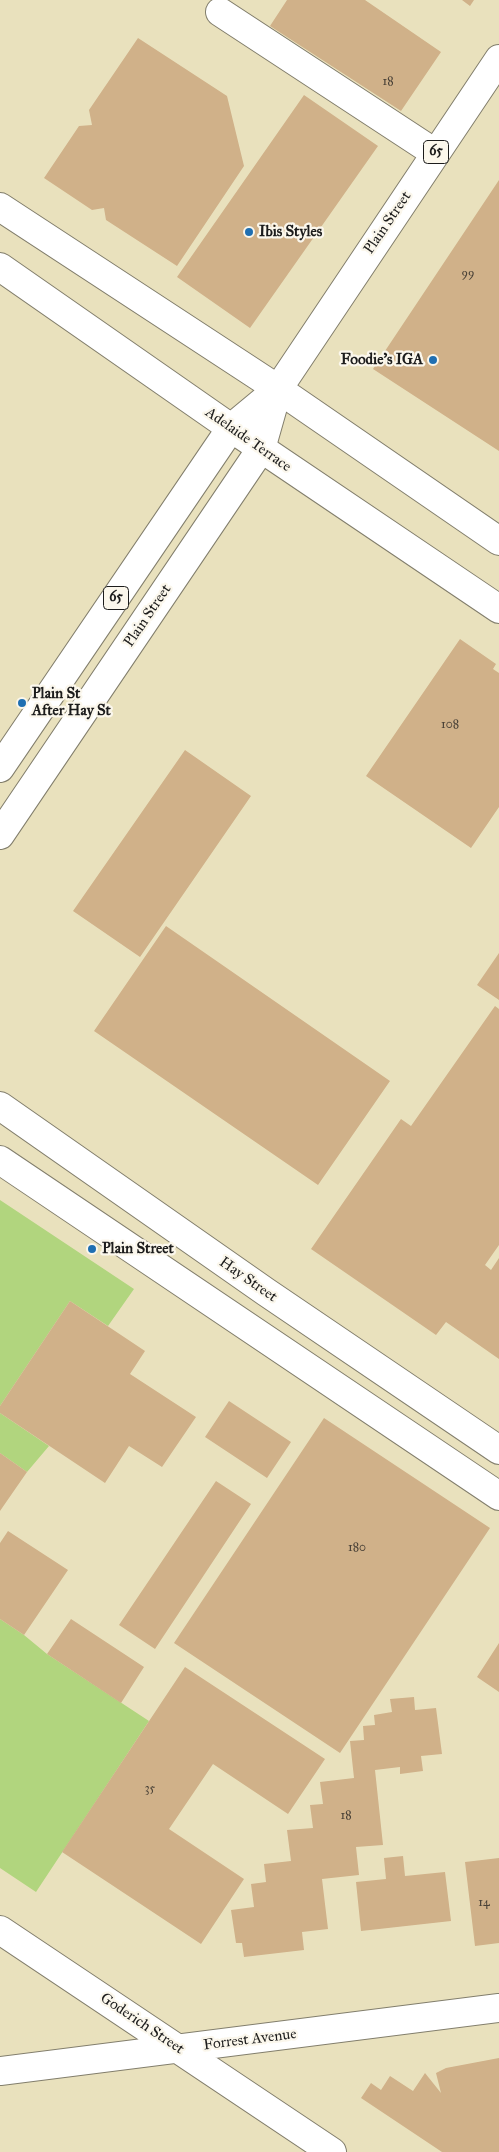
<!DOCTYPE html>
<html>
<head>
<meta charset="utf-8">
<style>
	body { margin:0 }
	canvas { display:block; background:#e9e1bd }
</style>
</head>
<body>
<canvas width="499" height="2152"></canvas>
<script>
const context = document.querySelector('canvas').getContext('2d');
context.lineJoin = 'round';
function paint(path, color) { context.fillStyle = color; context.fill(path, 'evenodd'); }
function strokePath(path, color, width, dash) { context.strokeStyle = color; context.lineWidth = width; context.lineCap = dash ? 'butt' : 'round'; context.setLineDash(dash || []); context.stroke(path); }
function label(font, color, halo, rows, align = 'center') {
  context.font = font + ' "IM FELL Great Primer",serif'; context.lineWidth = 4.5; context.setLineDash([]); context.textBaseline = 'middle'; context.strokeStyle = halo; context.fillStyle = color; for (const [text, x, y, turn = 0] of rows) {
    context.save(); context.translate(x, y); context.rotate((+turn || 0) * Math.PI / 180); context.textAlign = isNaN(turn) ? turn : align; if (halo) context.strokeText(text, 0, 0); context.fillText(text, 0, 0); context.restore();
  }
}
const green = new Path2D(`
	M0,1200L134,1289L108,1326L70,1301L0,1406Z
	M0,1413L49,1446L27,1472L0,1453Z
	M0,1619L24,1635L47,1654L149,1721L36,1892L0,1868Z`);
const building = new Path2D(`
	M287,0H365L441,52L401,111L270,26Z
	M462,0H474L470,6Z
	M138,38L227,96L244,166L177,266L106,220L104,208L92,210L44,178L79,126L92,125L89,110Z
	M304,95L378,146L250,328L177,277Z
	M499,180V451L373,369Z
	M460,639L496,664L493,669L499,673V807L471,848L366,776Z
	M185,750L251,796L140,957L73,911Z
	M166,926L390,1081L318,1185L94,1031Z
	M499,953V1000L477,985Z
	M495,1006L499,1009V1245L485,1265L491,1270L499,1258V1359L446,1322L436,1335L311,1249L401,1119L411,1126Z
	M70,1301L145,1351L130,1374L196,1417L162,1467L129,1446L105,1483L0,1413V1406Z
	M229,1401L291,1442L267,1478L205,1437Z
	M324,1418L490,1528L340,1753L174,1643Z
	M0,1453L27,1472L0,1511Z
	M216,1481L251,1504L155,1649L119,1625Z
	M8,1531L68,1570L24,1635L0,1619V1543Z
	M71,1619L144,1667L121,1703L47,1654Z
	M499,1643V1692L477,1677Z
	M185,1667L325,1759L288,1814L213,1764L169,1829L244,1879L201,1944L62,1852Z
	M414,1697L415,1710L436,1708L442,1754L421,1756L423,1771L400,1774V1767L375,1770L383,1845L356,1847L359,1875L322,1879L328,1929L302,1932L304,1950L244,1957L242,1943H236L231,1910L254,1907L251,1884L266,1882L264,1864L291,1861L287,1830L313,1828L310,1805L323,1804L320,1782L354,1778L350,1741L364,1740L363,1726L375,1725L374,1715L392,1712L390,1699Z
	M403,1856L405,1876L445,1872L451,1921L361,1931L356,1882L386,1879L384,1858Z
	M499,1858V1943L475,1946L465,1862Z
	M499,2058V2152H442L361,2098L371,2083L381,2090L390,2076L413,2091L425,2073L441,2093L436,2073L446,2068Z`);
const minor = new Path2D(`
	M220,12L435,153
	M0,1930L332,2152
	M0,2071L499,2008`);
const major = new Path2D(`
	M499,59L278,389L499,541
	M231,428L499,609
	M0,1106L266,1292L499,1450
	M0,1160L499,1496`);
const highway = new Path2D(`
	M0,207L278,389
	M0,267L231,428
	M0,768L231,428L278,389
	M0,835L261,449L278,389`);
const markers = [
	[249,232,5,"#1f6fb2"],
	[433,360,5,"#1f6fb2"],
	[22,703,5,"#1f6fb2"],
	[92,1249,5,"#1f6fb2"]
];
const numberNames = [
	["18",388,82],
	["99",468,274],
	["108",450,725],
	["180",357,1548],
	["35",150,1789],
	["18",346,1816],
	["14",484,1903]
];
const shields = [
	[436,152,25],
	[116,598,25]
];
const shieldNames = [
	["65",436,152],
	["65",116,598]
];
const streetNames = [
	["Plain Street",388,223,-56],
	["Adelaide Terrace",248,440,35],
	["Plain Street",148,616,-56],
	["Hay Street",248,1280,35],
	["Goderich Street",142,2024,34],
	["Forrest Avenue",250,2040,-7]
];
const poiNames = [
	["Ibis Styles",259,232],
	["Foodie's IGA",423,360,"right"],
	["Plain St",32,694],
	["After Hay St",32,711],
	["Plain Street",102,1249]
];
paint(green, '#b1d57e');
paint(building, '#d0b189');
strokePath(minor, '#827e6c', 30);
strokePath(major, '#827e6c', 30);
strokePath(highway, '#827e6c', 30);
strokePath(minor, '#fff', 28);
strokePath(major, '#fff', 28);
strokePath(highway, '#fff', 28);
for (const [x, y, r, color] of markers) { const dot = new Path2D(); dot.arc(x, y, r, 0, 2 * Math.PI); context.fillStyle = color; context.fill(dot); strokePath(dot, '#fbf7ec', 2); }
label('12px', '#494137', null, numberNames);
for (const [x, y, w] of shields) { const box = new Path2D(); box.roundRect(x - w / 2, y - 11.5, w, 23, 4); context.fillStyle = '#fbf7ec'; context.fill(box); strokePath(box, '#1c1c1c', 1); }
label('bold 14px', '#1c1c1c', null, shieldNames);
label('15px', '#1c1c1c', '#fbf7ec', streetNames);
label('bold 15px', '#1c1c1c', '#fbf7ec', poiNames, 'left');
</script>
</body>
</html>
